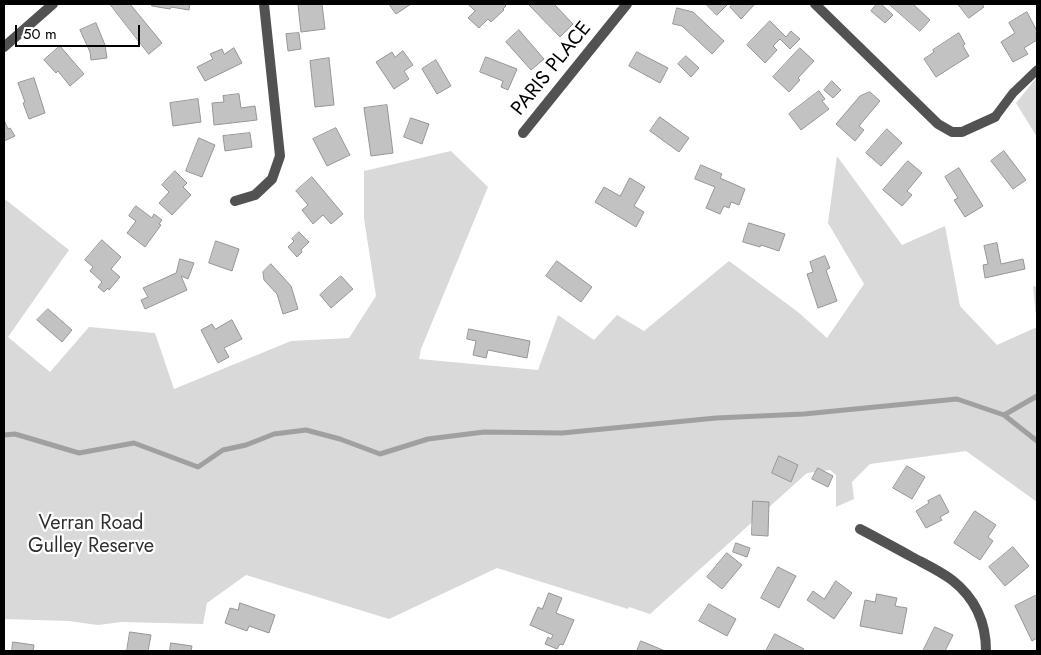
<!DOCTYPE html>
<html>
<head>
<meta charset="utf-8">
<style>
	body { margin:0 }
	#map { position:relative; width:1041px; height:655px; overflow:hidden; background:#fff; font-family:Jost,sans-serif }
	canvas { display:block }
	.frame { position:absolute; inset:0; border:5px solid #000; pointer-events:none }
	.scale { position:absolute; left:15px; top:25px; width:125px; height:22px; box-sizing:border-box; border:2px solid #000; border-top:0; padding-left:6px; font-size:15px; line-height:18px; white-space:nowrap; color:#000; -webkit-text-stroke:4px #fff; paint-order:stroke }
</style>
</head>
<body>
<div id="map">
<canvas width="1041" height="655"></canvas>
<div class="frame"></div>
<div class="scale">50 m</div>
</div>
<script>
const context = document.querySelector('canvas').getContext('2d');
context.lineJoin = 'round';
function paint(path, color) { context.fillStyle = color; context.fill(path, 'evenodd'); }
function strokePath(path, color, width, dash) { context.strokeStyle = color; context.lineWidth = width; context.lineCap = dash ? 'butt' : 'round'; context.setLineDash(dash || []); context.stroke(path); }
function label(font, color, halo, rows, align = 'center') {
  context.font = font + ' Jost,sans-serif'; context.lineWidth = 4.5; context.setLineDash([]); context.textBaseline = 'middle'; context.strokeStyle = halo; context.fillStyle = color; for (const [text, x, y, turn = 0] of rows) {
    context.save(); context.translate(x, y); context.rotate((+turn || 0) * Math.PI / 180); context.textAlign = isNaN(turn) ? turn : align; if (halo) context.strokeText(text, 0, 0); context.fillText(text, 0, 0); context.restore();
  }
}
const green = new Path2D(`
	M1037,77V137L1016,103Z
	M451,151L488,187L421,349L419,359L538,370L558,315L594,340L617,315L644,331L729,261L798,312L827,338L864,284L828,223L837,156L902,245L945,226L960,306L997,345L1037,327L1033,286L1037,287V502L966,451L870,464L852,482L854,499L836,507V475L830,470L807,473L650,614L629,607L628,609L497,568L389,619L246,575L207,603L203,624L122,622L98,625L68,621L4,619V201L6,200L69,250L8,337L50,372L89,327L155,333L174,389L291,341L349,338L376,296L364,218V171Z`);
const stream = new Path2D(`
	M1004,415L1037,396
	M4,435L15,434L79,453L134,443L198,467L223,450L246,445L274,434L306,430L340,439L380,454L428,439L484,432L562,433L716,418L804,414L957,399L1004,415L1037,441`);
const building = new Path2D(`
	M110,4H130L162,43L149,54Z
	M152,4H190L189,10L171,7L170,9L152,6Z
	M308,4H322L325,29L301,32L298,5Z
	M392,4H411L396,14L390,6Z
	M468,4H504L506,6L503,9L504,10L491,22L488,19L479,28L468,18L475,11Z
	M531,4H554L573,24L560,37L529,5Z
	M706,4H728L717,15Z
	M733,4H755L741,19L730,7Z
	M877,4H881L893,15L885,23L871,11Z
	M889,4H913L930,20L920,31Z
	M958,4H982L984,7L969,18Z
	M677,8L693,12L724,41L712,54L682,26L673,24Z
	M1027,12L1037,31V36L1036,37L1037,40L1024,48L1028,54L1013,62L1001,42L1015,33L1009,23Z
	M770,21L786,37L791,31L800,39L790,49L780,39L773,46L777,50L765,63L747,45Z
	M96,23L105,45L107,58L91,60L90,52L80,30Z
	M519,30L544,59L531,70L506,42Z
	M299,33L301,49L288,51L286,34Z
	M959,33L965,44L963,46L969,56L936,77L924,59L934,52L933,50Z
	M60,46L84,74L70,86L58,71L56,73L44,60Z
	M234,48L242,63L205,81L197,67L213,59L210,54L222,49L224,54Z
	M800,48L814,61L798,78L800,80L789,92L773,77Z
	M403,51L413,65L404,71L409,79L394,89L376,62L392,52L395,57Z
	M637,52L668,68L660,83L629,66Z
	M686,56L699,68L691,77L678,64Z
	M486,57L517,69L508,90L501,87L503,81L480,72Z
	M329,58L334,105L315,107L310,61Z
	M436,60L451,86L437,94L422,69Z
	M34,78L45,113L29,119L23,103L25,102L18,83Z
	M832,81L841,90L833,98L824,90Z
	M819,91L825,99L822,101L829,109L801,130L789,114Z
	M870,92L880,101L859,126L864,130L855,141L836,124L860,96Z
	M239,94L241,108L255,106L257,120L214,125L212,103L224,102L223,96Z
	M198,99L201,122L173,126L170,103Z
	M387,105L393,153L371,156L364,108Z
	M660,117L689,138L679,152L650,131Z
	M411,118L429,124L422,144L404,137Z
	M4,120L8,129L10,128L15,136L4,141Z
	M336,128L350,155L327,166L313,139Z
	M887,129L902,143L881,166L866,153Z
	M250,133L252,147L225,151L223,136Z
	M199,138L215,145L202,177L186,171Z
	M1004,151L1026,180L1013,189L991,161Z
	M908,161L922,173L907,191L912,195L902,206L883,190Z
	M701,165L722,174L720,178L745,189L739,205L731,202L729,208L724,206L720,214L706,208L715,187L695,179Z
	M959,168L983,206L965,217L954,200L958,198L945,177Z
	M175,171L187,183L183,187L191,195L172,215L159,203L169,192L162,185Z
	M312,177L343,214L331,224L323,215L313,224L302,210L308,205L296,191Z
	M630,178L645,187L634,206L644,212L636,227L595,202L604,187L620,196Z
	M136,206L152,218L154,214L162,220L159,224L161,225L145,247L127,233L136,221L129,216Z
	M749,223L785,234L779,251L761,245L760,247L743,242Z
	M299,232L309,242L301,250L302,252L297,257L288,247L294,241L292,239Z
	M102,240L121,257L111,269L120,277L109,290L108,288L104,292L98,287L102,282L90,271L93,267L85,260Z
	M216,241L239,249L232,271L209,263Z
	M997,243L1001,264L1023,259L1025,269L985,278L983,265L988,264L984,246Z
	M825,256L830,268L826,270L837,301L818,308L807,274L813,272L810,262Z
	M180,259L194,263L188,279L181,276L187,290L145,309L141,300L148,297L143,288L176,273Z
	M557,261L592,287L581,302L546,276Z
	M271,264L291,286L298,309L283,314L277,294L264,280L263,272Z
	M341,276L353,289L331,308L320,295Z
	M48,309L72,330L62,342L37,320Z
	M232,320L242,339L224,348L229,357L218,363L201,330L212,324L215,329Z
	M469,329L530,341L527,358L488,350L486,358L473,355L476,341L467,339Z
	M779,456L798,465L791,482L772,473Z
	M907,466L925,477L912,499L893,488Z
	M818,468L833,476L828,487L812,479Z
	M940,495L949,512L940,517L942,520L926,528L916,511L929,503L928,501Z
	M753,501L769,502L768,536L752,535Z
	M975,511L996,525L988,537L993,541L980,560L954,543Z
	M736,543L750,548L747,557L733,552Z
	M1013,547L1029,566L1005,586L989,567Z
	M727,553L742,565L722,589L707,577Z
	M778,567L796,576L779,608L761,598Z
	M836,581L852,593L834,619L807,600L813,591L824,599Z
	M549,593L562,598L556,613L574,620L563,645L560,644L557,649L545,644L548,637L551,639L553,635L530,625L538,607L542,609Z
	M877,594L897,598L895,606L907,608L902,634L860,626L865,600L875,602Z
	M1037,595V638L1032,641L1015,606Z
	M240,603L275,615L269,633L249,626L247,631L225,623L230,608L238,610Z
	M709,604L736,619L727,636L699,621Z
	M935,627L953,635L945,651H923Z
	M130,632L151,635L148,651H127Z
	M775,634L804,649L803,651H766Z
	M641,641L665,651H637Z
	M13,642L34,645L33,651H12Z
	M171,643L192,646L191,651H170Z`);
const service = new Path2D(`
	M995,117L1013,93L1037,70`);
const minor = new Path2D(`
	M815,4L938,124L952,132H962L995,117
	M4,47L53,4
	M523,133L627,4
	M235,201L255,195L272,179L280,156L264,4
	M860,529C877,538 894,547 912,557C925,564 940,571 952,580C975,598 986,623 986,651`);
const streetNames = [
	["PARIS PLACE",552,69,-51]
];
const parkNames = [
	["Verran Road",91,524],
	["Gulley Reserve",91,547]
];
paint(green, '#d9d9d9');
strokePath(stream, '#a0a0a0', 5);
paint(building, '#c2c2c2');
strokePath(building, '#969696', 1);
strokePath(service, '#525252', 9);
strokePath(minor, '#525252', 10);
label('20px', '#000', '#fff', streetNames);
label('20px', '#303030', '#fff', parkNames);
</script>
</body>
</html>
